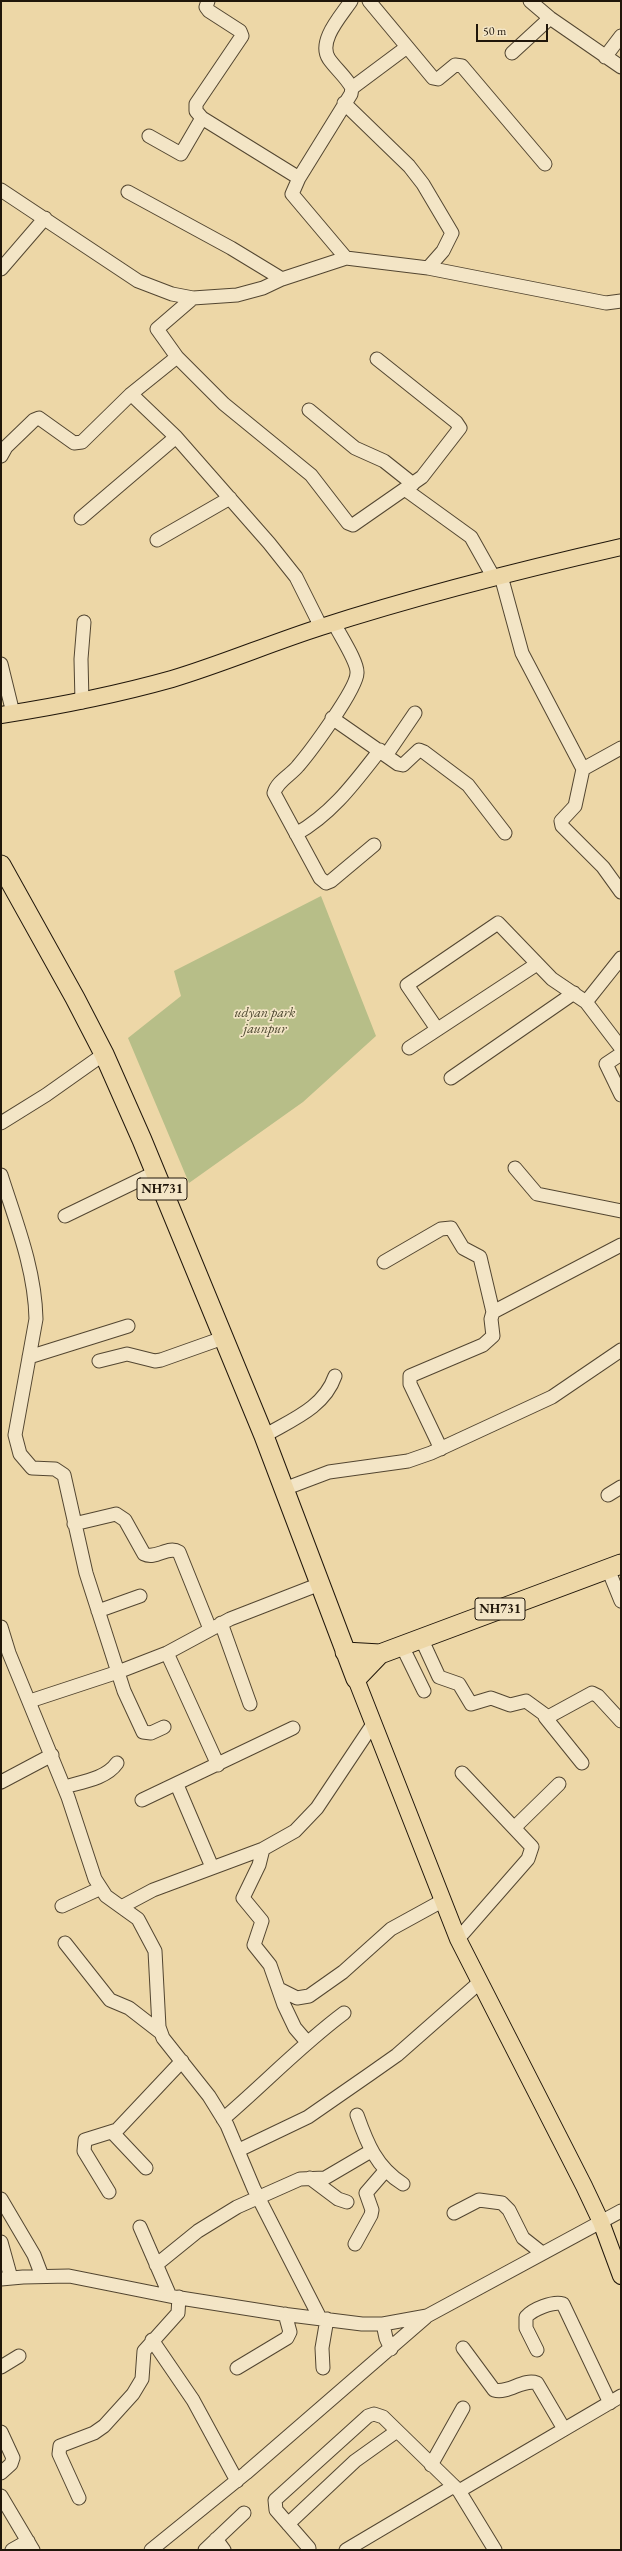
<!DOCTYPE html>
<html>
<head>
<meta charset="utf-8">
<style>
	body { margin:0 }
	#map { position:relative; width:622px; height:2551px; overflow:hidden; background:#edd7a7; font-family:"EB Garamond",serif }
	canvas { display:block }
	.frame { position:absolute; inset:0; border:2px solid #20160a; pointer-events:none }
	.scale { position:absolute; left:476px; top:24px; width:72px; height:18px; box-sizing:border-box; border:2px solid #20160a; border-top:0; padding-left:5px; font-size:12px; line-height:14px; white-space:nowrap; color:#20160a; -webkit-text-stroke:3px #f3e5c6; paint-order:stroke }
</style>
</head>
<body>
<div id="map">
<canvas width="622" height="2551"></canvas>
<div class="frame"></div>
<div class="scale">50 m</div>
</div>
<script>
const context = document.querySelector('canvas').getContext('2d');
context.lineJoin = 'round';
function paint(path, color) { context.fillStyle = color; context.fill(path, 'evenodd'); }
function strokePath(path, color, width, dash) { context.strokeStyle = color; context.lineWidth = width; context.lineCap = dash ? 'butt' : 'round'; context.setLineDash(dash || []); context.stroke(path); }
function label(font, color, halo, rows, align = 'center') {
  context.font = font + ' "EB Garamond",serif'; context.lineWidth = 3.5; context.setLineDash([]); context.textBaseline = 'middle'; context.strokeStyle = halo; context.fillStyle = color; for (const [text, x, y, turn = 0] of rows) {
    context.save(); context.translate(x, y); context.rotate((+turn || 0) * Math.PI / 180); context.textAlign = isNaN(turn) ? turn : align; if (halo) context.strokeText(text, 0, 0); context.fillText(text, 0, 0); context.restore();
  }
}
const green = new Path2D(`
	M321,896L376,1036L303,1102L189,1183L128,1038L181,996L174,971Z`);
const minor = new Path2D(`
	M208,1L206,7L209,11L240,31L242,36L196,104V111L202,118L299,178
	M369,1L433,78L438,79L455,65L462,66L545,164
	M530,1L550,18L621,67
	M512,53L550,18
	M605,57L621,36
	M352,88L407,47
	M344,103L409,166L423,184L452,233L443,251L428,268
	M149,136L181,154L202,118
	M1,190L138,281L172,294L193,298L237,295L263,288L282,279L346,258L428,268L606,303L621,301
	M128,192L231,248L282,279
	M346,258L292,194L299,178L351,94L352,88C346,77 336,69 329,59C317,41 342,15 351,1
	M1,269L45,218
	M177,357L224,404L311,475L348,523L353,525L422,477L460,428L456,422L377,359
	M131,394L176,437L269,543L296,577L321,627
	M309,410L355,448L384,461L413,484
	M1,456L6,447L34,420L39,418L74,443L82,442L131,394L177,357L157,329L193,298
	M406,490L471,537L494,578
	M81,518L176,437
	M157,540L230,498
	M501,576L522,653L583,769L575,806L561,821L562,826L603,867L621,892
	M334,623C339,634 358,662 357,673C357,689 310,752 298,766C291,775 277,781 274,793L320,878L326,883L331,881L374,845
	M1,664L13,713
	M82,702L81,659L84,622
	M332,718L398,764L403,765L419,750L424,752L468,785L505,833
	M387,754L415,713
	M583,769L621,748
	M296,834C332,814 355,782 380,750
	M586,1002L621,958
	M437,1029L407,985L498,923L552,979L586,1002L621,1048
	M409,1048L537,964
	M621,1054L606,1064L621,1095
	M451,1078L574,993
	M1,1123L46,1095L104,1054
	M515,1168L537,1194L621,1211
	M1,1175C16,1222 35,1269 36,1319L15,1435L20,1454L32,1468L55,1469L64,1475L86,1573L124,1691L143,1732L151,1733L164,1727
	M65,1216L156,1172
	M384,1262L441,1229L451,1228L463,1248L480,1257L493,1312
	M29,1357L128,1326
	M99,1361L127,1354L155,1361L161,1360L223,1338
	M264,1436C291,1420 324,1408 335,1376
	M441,1449L410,1384V1376L483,1345L493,1336L491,1319L493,1312L621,1245
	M284,1489L329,1472L408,1461L431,1453L552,1397L621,1350
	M608,1495L621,1487
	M74,1524L116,1514L125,1520L144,1554C156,1560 168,1545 179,1552L210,1629
	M608,1569L621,1601
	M98,1611L140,1596
	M221,1623L250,1704
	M1,1627L9,1653L68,1797L95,1879L106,1896L138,1919L155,1951L159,2027L163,2038L209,2096L227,2125L254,2189L320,2318
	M421,1638L439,1677L459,1684L471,1704L491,1698L510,1705L526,1701L548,1717L592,1693L598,1696L621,1721
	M402,1646L424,1691
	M167,1653L218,1765
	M30,1701L118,1672L167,1653L230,1619L320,1584
	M545,1717L582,1763
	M1,1782L52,1755
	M177,1785L212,1867
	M64,1787C81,1782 106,1779 117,1763
	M142,1800L293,1728
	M515,1827L559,1784
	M263,1849L259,1865L243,1898L262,1921L254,1945L270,1965L284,2005L295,2028L307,2042
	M62,1906L99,1889
	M123,1906L153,1890L263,1849L295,1831L317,1808L373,1724
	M458,1939L528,1859L532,1847L462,1773
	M65,1943L110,2000L129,2008L160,2032
	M279,1989L297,1998L309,1996L343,1972L391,1929L442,1901
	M357,2115C367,2143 376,2167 403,2184
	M223,2119C264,2084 301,2045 344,2013
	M112,2132L146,2168
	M239,2150L308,2117L370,2074L397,2055L480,1982
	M310,2178L338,2199L347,2202
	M109,2192L84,2151L85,2140L117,2130L182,2061
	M1,2199L34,2255L42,2276
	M454,2213L479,2200L502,2203L509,2210L523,2238L542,2253
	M140,2227L170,2296
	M1,2242L11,2278
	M355,2244L371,2215L372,2210L366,2193L385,2171
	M156,2265L198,2231L237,2207L300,2179L325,2178L371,2151
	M1,2279L23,2277L69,2276L174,2297L282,2314L362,2324H383L427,2316L621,2211
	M383,2324L386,2338L391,2349
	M152,2340L193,2400L237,2481
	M463,2348L494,2390C509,2394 523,2378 537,2383L564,2429
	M537,2350L526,2328V2317C533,2309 553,2301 563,2304L610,2403
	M1,2367L19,2356
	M237,2368L287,2338L290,2332L285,2314
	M323,2368L322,2348L327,2319
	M1,2432L13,2458L11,2464L1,2473
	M431,2465L463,2408
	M459,2491L621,2396
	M1,2496L33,2550
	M79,2498L59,2454L60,2446L94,2433L104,2426L133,2394L142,2379L144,2351L178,2313L179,2297
	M288,2524L355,2461L397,2431
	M216,2539L224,2550
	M309,2548L276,2510L275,2500L368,2416L374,2414L383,2417L459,2491L495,2550
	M12,2550L28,2541
	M151,2550L246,2473L426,2317
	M205,2550L244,2513
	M346,2550L454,2486`);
const major = new Path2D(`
	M1,715C59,706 115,695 172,679C222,664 271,643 321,627C420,595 520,570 621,547
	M356,1679L458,1939L584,2186L601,2222L621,2276`);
const highway = new Path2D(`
	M1,865L75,998L104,1054L142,1140L264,1436L356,1679L380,1654
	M345,1652L380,1654L621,1564`);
const shields = [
	[162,1189,50],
	[500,1609,50]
];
const shieldNames = [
	["NH731",162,1189],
	["NH731",500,1609]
];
const parkNames = [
	["udyan park",265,1013],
	["jaunpur",265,1029]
];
paint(green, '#b7be88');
strokePath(minor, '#534631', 15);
strokePath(major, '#20160a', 18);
strokePath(highway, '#20160a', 21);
strokePath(minor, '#f3e5c6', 13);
strokePath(major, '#edd7a7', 16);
strokePath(highway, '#edd7a7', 19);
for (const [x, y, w] of shields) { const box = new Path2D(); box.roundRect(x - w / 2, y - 11, w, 22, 3); context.fillStyle = '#f3e5c6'; context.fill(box); strokePath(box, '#20160a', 1); }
label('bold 13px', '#20160a', null, shieldNames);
label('italic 14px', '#4d4830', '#f3e5c6', parkNames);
</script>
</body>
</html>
